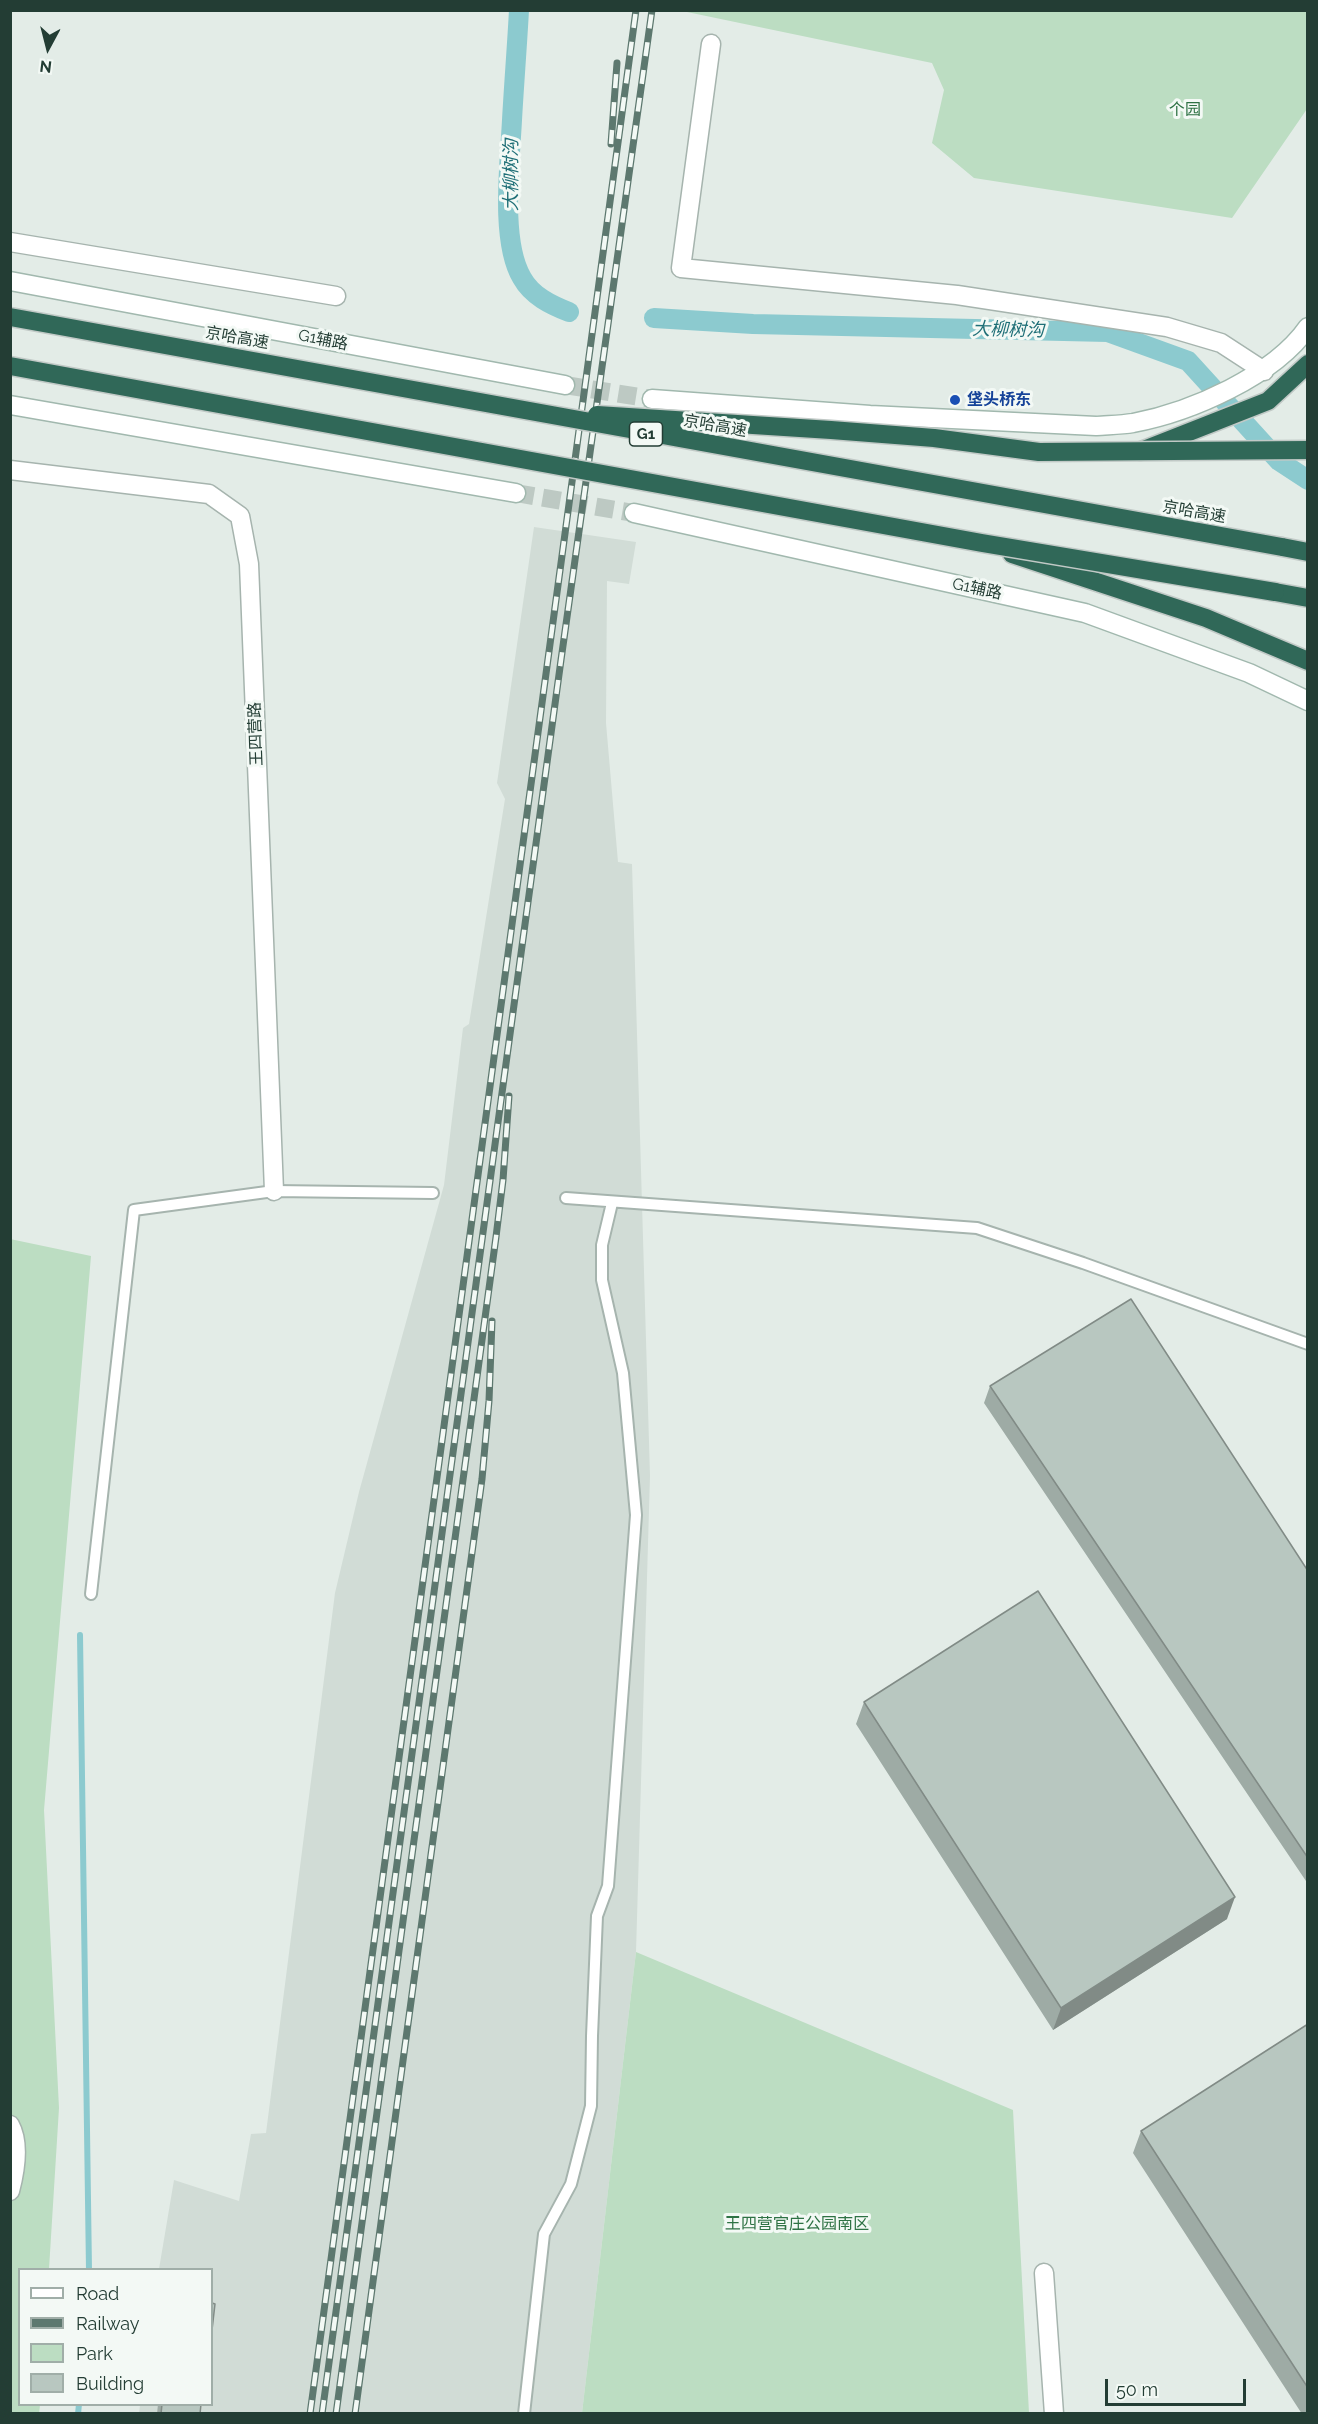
<!DOCTYPE html>
<html>
<head>
<meta charset="utf-8">
<style>
	body { margin:0 }
	#map { position:relative; width:1318px; height:2424px; overflow:hidden; background:#e3ece7; font-family:Raleway,sans-serif }
	canvas { display:block }
	.frame { position:absolute; inset:0; border:12px solid #233d34; pointer-events:none }
	.legend { position:absolute; left:18px; top:2268px; width:195px; height:138px; box-sizing:border-box; background:#f3f9f5; border:2px solid #a0aea8; margin:0; padding:8px 10px; list-style:none; font-size:18px; color:#233d34 }
	.legend li { display:flex; align-items:center; gap:12px; height:30px }
	.legend b { width:30px; border:2px solid #a0aea8 }
	.north { position:absolute; left:18px; top:18px; width:60px; height:60px; -webkit-text-stroke:4px #f3f9f5; paint-order:stroke; rotate:187deg; font-size:16px; font-weight:700; line-height:24px; text-align:center; color:#233d34 }
	.north::after { content:''; display:block; margin:auto; width:21px; height:27px; background:#233d34; clip-path:polygon(50% 0,100% 100%,50% 72%,0 100%) }
	.scale { position:absolute; left:1105px; top:2379px; width:141px; height:27px; box-sizing:border-box; border:3px solid #233d34; border-top:0; padding-left:8px; font-size:18px; line-height:21px; white-space:nowrap; color:#233d34; -webkit-text-stroke:4px #f3f9f5; paint-order:stroke }
</style>
</head>
<body>
<div id="map">
<canvas width="1318" height="2424"></canvas>
<div class="frame"></div>
<ul class="legend">
<li><b style="height:8px;background:#fff"></b>Road</li>
<li><b style="height:8px;background:#5d786f"></b>Railway</li>
<li><b style="height:16px;background:#bcddc2"></b>Park</li>
<li><b style="height:16px;background:#b8c7c0"></b>Building</li>
</ul>
<div class="north">N</div>
<div class="scale">50 m</div>
</div>
<script>
const context = document.querySelector('canvas').getContext('2d');
context.lineJoin = 'round';
function paint(path, color) { context.fillStyle = color; context.fill(path, 'evenodd'); }
function strokePath(path, color, width, dash) { context.strokeStyle = color; context.lineWidth = width; context.lineCap = dash ? 'butt' : 'round'; context.setLineDash(dash || []); context.stroke(path); }
function label(font, color, halo, rows, align = 'center') {
  context.font = font + ' Raleway,"Noto Sans SC",sans-serif'; context.lineWidth = 6; context.setLineDash([]); context.textBaseline = 'middle'; context.strokeStyle = halo; context.fillStyle = color; for (const [text, x, y, turn = 0] of rows) {
    context.save(); context.translate(x, y); context.rotate((+turn || 0) * Math.PI / 180); context.textAlign = isNaN(turn) ? turn : align; if (halo) context.strokeText(text, 0, 0); context.fillText(text, 0, 0); context.restore();
  }
}
const built = new Path2D(`
	M534,527L636,542L629,584L607,581L606,723L618,862L632,864L650,1476L636,1952L582,2413L139,2414L140,2405L212,2404V2270L159,2269L174,2180L239,2201L251,2134L266,2133L335,1593L359,1492L444,1185L463,1028L469,1024L505,799L497,783Z`);
const green = new Path2D(`
	M688,10L1307,11V109L1232,218L974,178L932,143L944,90L932,63L687,12Z
	M10,1239L91,1256L44,1810L59,2108L49,2269L20,2270V2404L40,2405L39,2414L10,2413Z
	M636,1952L1013,2110L1029,2413H582Z`);
const stream = new Path2D(`
	M80,1635L89,2270
	M78,2414L79,2404`);
const canal = new Path2D(`
	M519,10C517,47 514,84 512,120C510,162 500,241 522,278C532,296 551,305 569,312
	M654,318L753,324L1108,332L1188,361L1279,461L1308,480`);
const secondaryTunnel = new Path2D(`
	M565,385L652,399
	M516,493L634,513`);
const service = new Path2D(`
	M566,1198L977,1228L1083,1263L1308,1344
	M91,1594L134,1210L274,1191L433,1193
	M524,2414L544,2234L571,2184L591,2106L592,2036L597,1916L608,1886L636,1515L623,1373L602,1280V1245L612,1203`);
const minor = new Path2D(`
	M711,44L681,268L957,295L1167,327L1221,343L1264,371
	M10,242L336,296
	M10,470L209,494L240,516L249,564L274,1191
	M10,2125C20,2143 15,2172 10,2191
	M1044,2273L1054,2414`);
const secondary = new Path2D(`
	M10,281L565,385
	M652,399L870,415L1096,426C1108,425 1121,425 1133,423C1191,412 1274,376 1308,327
	M10,405L516,493
	M634,513L1085,613L1249,673L1308,701`);
const motorway = new Path2D(`
	M1141,451L1268,401L1308,364
	M1282,547L1308,552
	M1012,554L1206,618L1308,661
	M1275,592L1308,598`);
const rail = new Path2D(`
	M611,144L617,63
	M310,2414L636,10
	M322,2414L561,660L652,10
	M336,2414L496,1237L503,1180L509,1096
	M355,2414L482,1479L489,1401L492,1321`);
const motorwayBridge = new Path2D(`
	M10,317L1282,547
	M10,366L982,543L1275,592
	M597,415L831,430L934,438L1039,452L1308,450`);
const wall = new Path2D(`
	M990,1386L1308,1571V1884L984,1403Z
	M864,1702L1227,1919L1053,2030L856,1724Z
	M1308,2024V2414H1302L1133,2153L1141,2131Z
	M158,2404H201L200,2414H157Z`);
const shadedWall = new Path2D(`
	M1235,1897L1227,1919L1053,2030L1061,2008Z`);
const building = new Path2D(`
	M1131,1299L1308,1571V1858L990,1386Z
	M1038,1591L1235,1897L1061,2008L864,1702Z
	M1308,2024V2388L1141,2131Z
	M212,2303L215,2304L212,2330Z
	M162,2404H201L200,2414H161Z`);
const markers = [
	[955,400,6,"#1a4fb4"]
];
const shields = [
	[646,434,33]
];
const shieldNames = [
	["G1",646,434]
];
const parkNames = [
	["个园",1185,110],
	["王四营官庄公园南区",797,2224]
];
const streetNames = [
	["京哈高速",237,338,10],
	["G1辅路",323,340,11],
	["京哈高速",715,426,10],
	["京哈高速",1194,512,10],
	["G1辅路",977,589,12],
	["王四营路",256,734,-92]
];
const transitNames = [
	["垡头桥东",967,400]
];
const waterNames = [
	["大柳树沟",512,175,-90],
	["大柳树沟",1008,330,1]
];
paint(built, '#d1dcd6');
paint(green, '#bcddc2');
strokePath(stream, '#8ccacf', 6);
strokePath(canal, '#8ccacf', 20);
strokePath(secondaryTunnel, '#bdc9c3', 18, [18, 9]);
strokePath(service, '#a6b4ae', 14);
strokePath(minor, '#a6b4ae', 21);
strokePath(secondary, '#a1b8ae', 21);
strokePath(motorway, '#c1c9c6', 21);
strokePath(service, '#fff', 10);
strokePath(minor, '#fff', 18);
strokePath(secondary, '#fff', 18);
strokePath(motorway, '#306858', 18);
strokePath(rail, '#5d786f', 7);
strokePath(rail, '#f3f9f5', 4.5, [14]);
strokePath(motorwayBridge, '#c1c9c6', 21, []);
strokePath(motorwayBridge, '#306858', 18);
paint(wall, '#9eaba5');
paint(shadedWall, '#818b86');
paint(building, '#b8c7c0');
strokePath(building, '#818b86', 1.5);
for (const [x, y, r, color] of markers) { const dot = new Path2D(); dot.arc(x, y, r, 0, 2 * Math.PI); context.fillStyle = color; context.fill(dot); strokePath(dot, '#f3f9f5', 2); }
for (const [x, y, w] of shields) { const box = new Path2D(); box.roundRect(x - w / 2, y - 12, w, 24, 4.5); context.fillStyle = '#f3f9f5'; context.fill(box); strokePath(box, '#233d34', 1.5); }
label('bold 15px', '#233d34', null, shieldNames);
label('16px', '#2e7244', '#f3f9f5', parkNames);
label('16px', '#233d34', '#f3f9f5', streetNames);
label('bold 16px', '#164399', '#f3f9f5', transitNames, 'left');
label('italic 18px', '#1f6f77', '#f3f9f5', waterNames);
</script>
</body>
</html>
